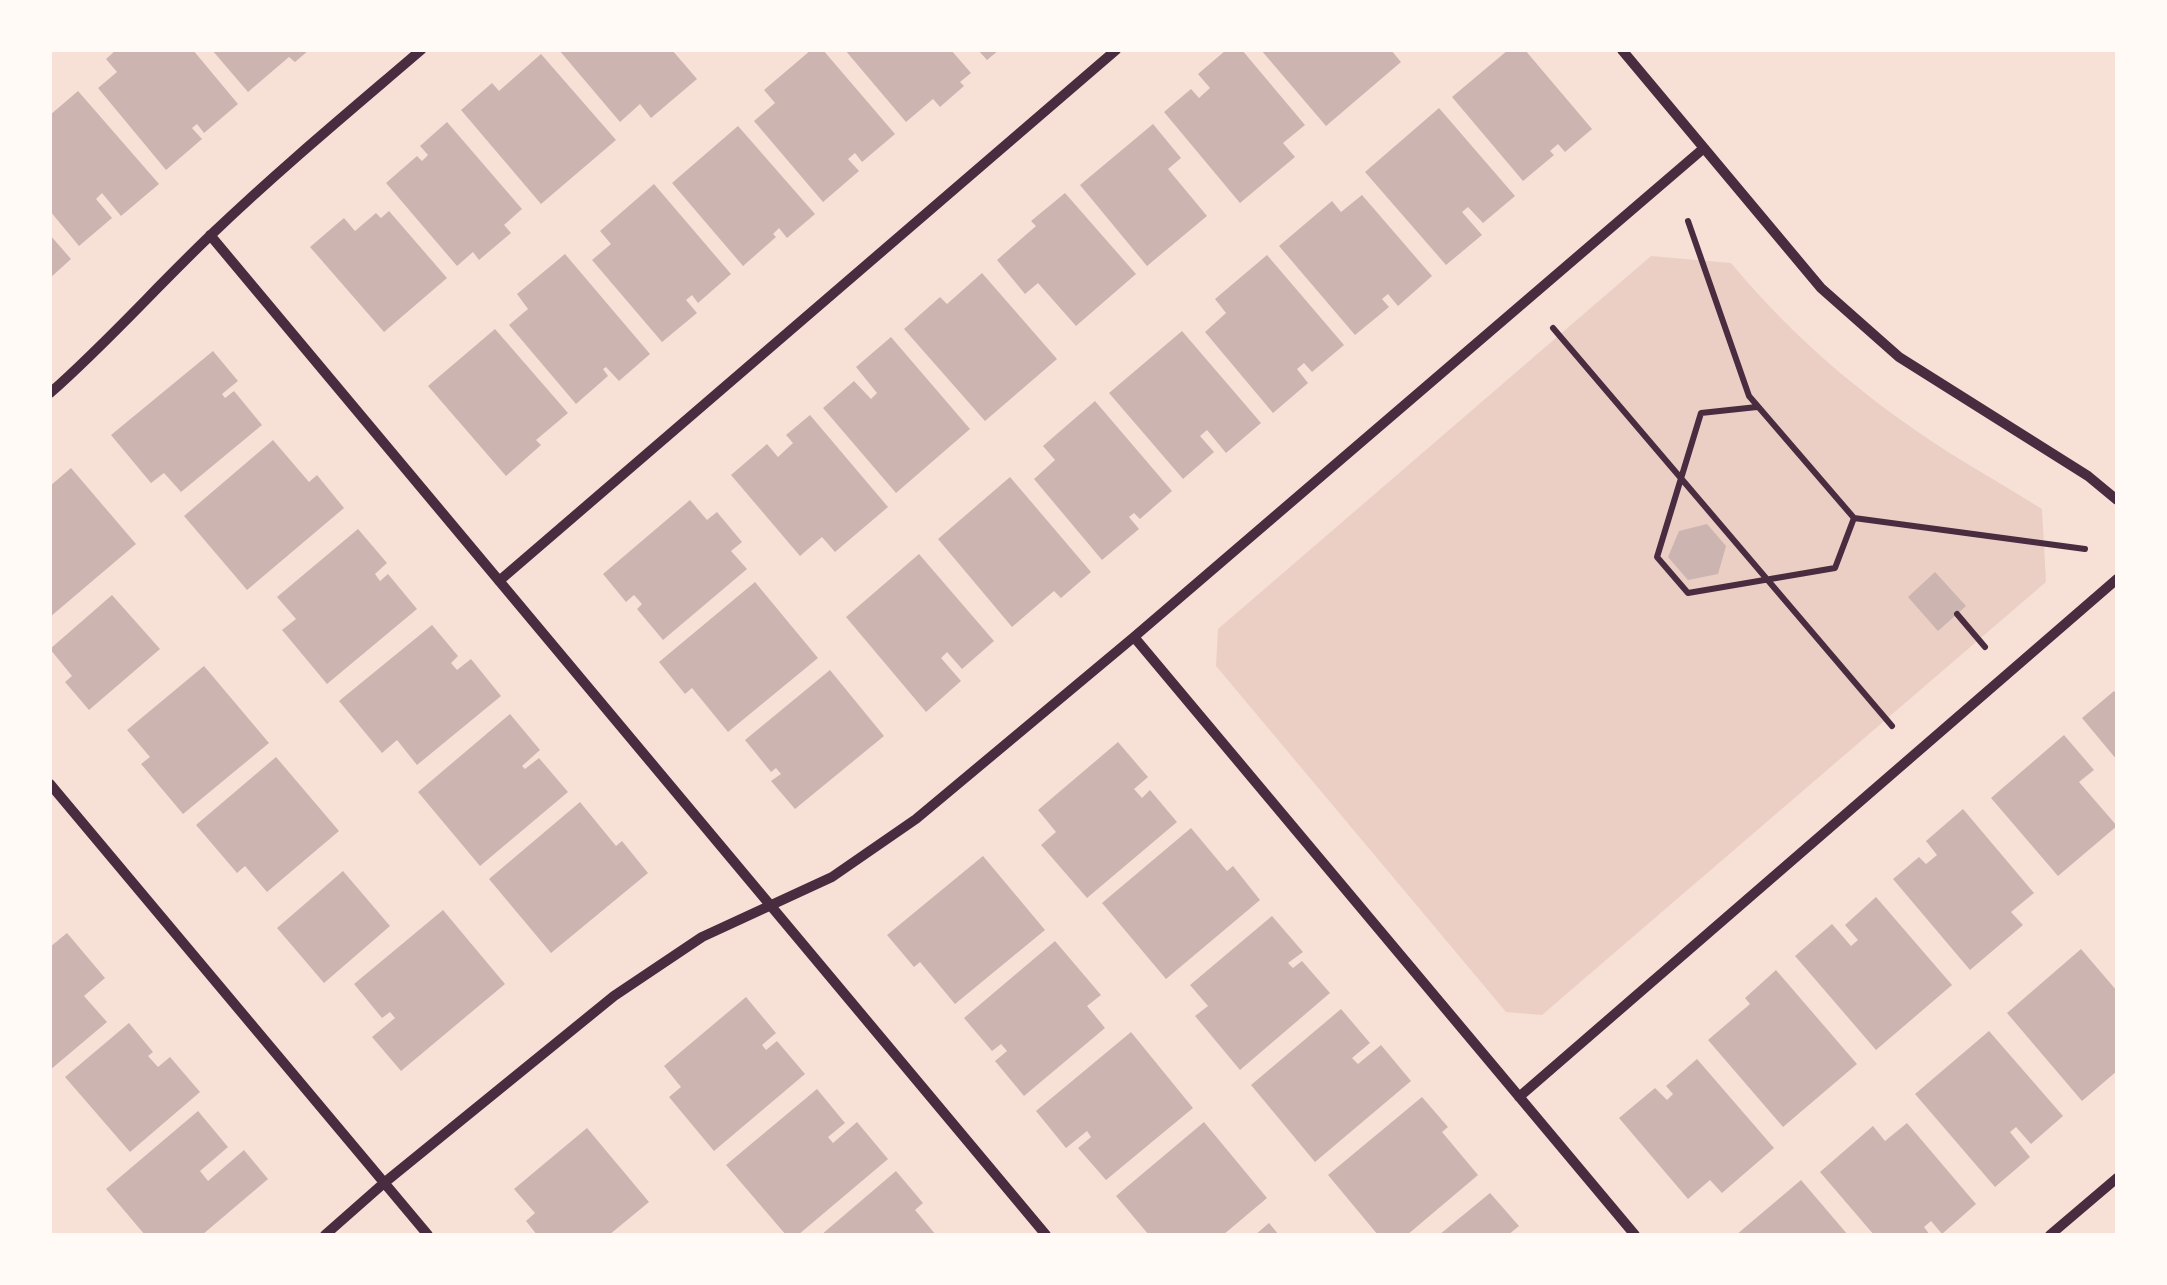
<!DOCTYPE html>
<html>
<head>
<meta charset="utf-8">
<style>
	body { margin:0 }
	#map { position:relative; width:2167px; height:1285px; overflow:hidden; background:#f7e1d7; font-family:"Asap Condensed",sans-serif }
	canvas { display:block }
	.frame { position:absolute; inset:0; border:52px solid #fffaf5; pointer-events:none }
</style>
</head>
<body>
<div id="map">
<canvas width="2167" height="1285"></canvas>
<div class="frame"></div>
</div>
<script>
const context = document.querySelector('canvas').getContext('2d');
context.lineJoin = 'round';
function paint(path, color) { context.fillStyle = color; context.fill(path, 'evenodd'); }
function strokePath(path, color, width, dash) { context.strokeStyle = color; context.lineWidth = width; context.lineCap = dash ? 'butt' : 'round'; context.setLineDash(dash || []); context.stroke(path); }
const green = new Path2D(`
	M1651,256L1731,263C1788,331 1846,382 1918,432C1958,460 2001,483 2042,509L2046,582L1542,1015L1506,1012L1216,666L1218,629Z`);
const building = new Path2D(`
	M116,50H193L238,104L204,133L197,124L192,128L202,139L166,170L98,88L117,72L106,59Z
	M212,50H309L295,62L289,57L248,92Z
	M559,50H672L697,79L651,118L640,104L620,122Z
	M811,50H823L895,134L862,162L855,153L848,159L859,171L823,202L754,121L775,103L764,90Z
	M845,50H951L971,73L960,82L964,86L940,107L933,99L906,122Z
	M978,50H999L987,60Z
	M1226,50H1242L1305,125L1283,143L1295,157L1240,203L1164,112L1191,89L1199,98L1210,88L1198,74Z
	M1261,50H1391L1401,62L1326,126Z
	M1508,50H1525L1592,129L1565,152L1558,144L1550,151L1554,155L1523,181L1452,97Z
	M541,54L616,140L541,204L461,110L492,83L499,91Z
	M78,91L159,184L121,216L102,193L96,199L112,218L79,246L50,211V115Z
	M1439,108L1515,196L1483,223L1468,207L1462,212L1482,235L1446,265L1365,172Z
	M447,122L522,209L504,225L511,233L479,260L473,252L457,266L386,183L417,156L422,161L428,155L420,146Z
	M1153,124L1181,158L1168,169L1207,216L1147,266L1080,185Z
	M738,126L815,214L787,238L779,228L773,234L776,237L743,266L672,183Z
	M654,184L731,274L698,303L692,295L686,300L697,313L662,342L592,260L611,244L600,231Z
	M1065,193L1136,274L1076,326L1038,283L1025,294L997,260L1036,226L1031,221Z
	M1362,195L1432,276L1398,306L1388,294L1382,299L1389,307L1355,335L1279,246L1332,201L1341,212Z
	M389,211L447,278L384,332L310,247L344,218L355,231L376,213L381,218Z
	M50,235L71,259L50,278Z
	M565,254L650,354L619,381L606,367L603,369L608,376L576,404L509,325L528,309L517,294Z
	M1267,255L1344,345L1312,372L1304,363L1297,369L1308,383L1273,413L1205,332L1226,313L1215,299Z
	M982,273L1057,359L985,421L904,329L940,297L947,304Z
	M495,329L568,413L536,440L541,445L506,476L428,386Z
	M1182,331L1261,423L1226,453L1207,430L1200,436L1214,452L1183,479L1109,393Z
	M891,337L970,429L896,493L823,408L854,381L871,399L877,393L856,367Z
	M213,351L238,381L222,394L225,398L234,391L262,425L181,492L164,473L151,483L111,435Z
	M1095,401L1172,491L1140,519L1134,513L1129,517L1139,529L1102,560L1034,479L1055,460L1043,446Z
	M810,415L888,507L835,552L822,537L800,556L731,475L767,444L778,457L793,443L786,435Z
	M273,440L309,482L317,475L344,508L247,590L184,516Z
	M71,468L136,544L50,617V486Z
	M1010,477L1091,572L1061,598L1054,591L1012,627L938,539Z
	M690,500L707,520L717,512L742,542L731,551L747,569L663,640L637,609L642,604L634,595L626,602L603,574Z
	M1707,524L1726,546L1718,574L1688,580L1668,557L1679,531Z
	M358,529L387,563L375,574L380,581L388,574L417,609L327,684L282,630L296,619L277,597Z
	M919,554L994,641L962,669L947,652L941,658L961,681L926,712L846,617Z
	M1935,572L1966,606L1938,631L1908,597Z
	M755,582L818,658L728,732L692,688L685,694L659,662Z
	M112,595L160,649L89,710L65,682L72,676L50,649Z
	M432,625L458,656L451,663L457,670L471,659L501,696L417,765L397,740L382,753L339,701Z
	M204,666L269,743L183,814L141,764L150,757L127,730Z
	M830,670L884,736L795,809L771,781L781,774L776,768L771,772L745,740Z
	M2114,691L2117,695V760L2082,718Z
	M510,714L540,750L522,766L525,769L539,758L568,792L480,866L418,792Z
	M2064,735L2094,770L2079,782L2117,826L2058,876L1991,798Z
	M1118,742L1148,777L1134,789L1142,798L1150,790L1177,822L1087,898L1041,845L1056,832L1038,810Z
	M276,757L339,831L267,892L245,866L237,873L196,825Z
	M580,802L616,846L622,841L648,873L551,953L489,879Z
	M1963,809L2034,893L2011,912L2023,925L1970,970L1893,879L1919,857L1926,864L1937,855L1926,841Z
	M1191,828L1227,871L1233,866L1260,900L1166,979L1102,903Z
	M983,856L1045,930L955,1004L920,962L914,967L887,935Z
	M343,871L390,926L324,983L277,928Z
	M1876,897L1952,985L1876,1050L1795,956L1832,924L1851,946L1858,940L1845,925Z
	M443,910L505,984L401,1071L372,1037L395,1018L390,1012L382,1018L354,984Z
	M1272,916L1303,952L1288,963L1293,968L1302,961L1330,993L1240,1070L1195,1016L1208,1006L1190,985Z
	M67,933L105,978L84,996L107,1022L50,1070V947Z
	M1055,941L1101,995L1087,1006L1105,1028L1024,1096L995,1061L1007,1051L1001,1044L992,1051L964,1018Z
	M2081,949L2117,991V1071L2082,1101L2007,1013Z
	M1776,970L1857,1064L1783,1127L1708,1040L1750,1004L1745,998Z
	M746,997L776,1033L762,1045L766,1050L777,1041L805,1074L714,1151L669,1097L681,1087L664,1066Z
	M1341,1009L1370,1043L1352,1058L1358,1064L1381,1045L1411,1081L1315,1162L1251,1085Z
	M129,1023L153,1052L148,1056L158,1067L170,1057L200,1092L130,1152L65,1077Z
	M1989,1031L2063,1116L2031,1144L2016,1127L2010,1132L2030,1157L1995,1187L1915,1094Z
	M1131,1032L1193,1108L1106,1180L1078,1148L1091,1137L1087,1131L1066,1148L1036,1111Z
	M1697,1059L1774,1148L1722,1193L1710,1180L1688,1199L1619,1118L1655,1088L1667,1100L1673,1094L1666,1086Z
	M817,1089L845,1123L828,1137L833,1143L857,1122L888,1159L798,1235H786L726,1165Z
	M1422,1097L1448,1127L1442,1132L1478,1175L1407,1235H1378L1328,1175Z
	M198,1111L228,1147L200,1171L208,1181L244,1150L268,1179L202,1235H145L106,1189Z
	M1204,1122L1267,1198L1223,1235H1149L1116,1196Z
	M1907,1123L1976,1204L1942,1234L1931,1221L1924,1227L1930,1235H1874L1820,1172L1873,1126L1885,1141Z
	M587,1128L649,1202L609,1235H537L526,1221L535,1213L514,1189Z
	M896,1171L923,1203L915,1210L936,1235H821Z
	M1801,1180L1848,1235H1736Z
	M1490,1193L1519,1226L1508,1235H1439Z
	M1269,1223L1279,1235H1255Z`);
const path = new Path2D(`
	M1688,221L1749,396L1854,518L2085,549
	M1553,328L1892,726
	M1757,407L1701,413L1657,557L1688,593L1835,568L1854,518
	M1957,614L1985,647`);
const minor = new Path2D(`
	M1622,50L1821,288L1899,357L2088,476L2117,500
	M210,235L1046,1235
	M50,393C108,342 158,285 214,232C280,169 351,110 421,50
	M499,581L1116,50
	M1134,637L1635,1235
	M50,784L428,1235
	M1519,1097L2117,579
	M325,1235L384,1183L614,996L702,937L832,877L916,819L1134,637L1704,148
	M2050,1235L2117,1178`);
paint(green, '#ebcfc5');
paint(building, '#ccb4b1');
strokePath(path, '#4a2c40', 6);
strokePath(minor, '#4a2c40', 10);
</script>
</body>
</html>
